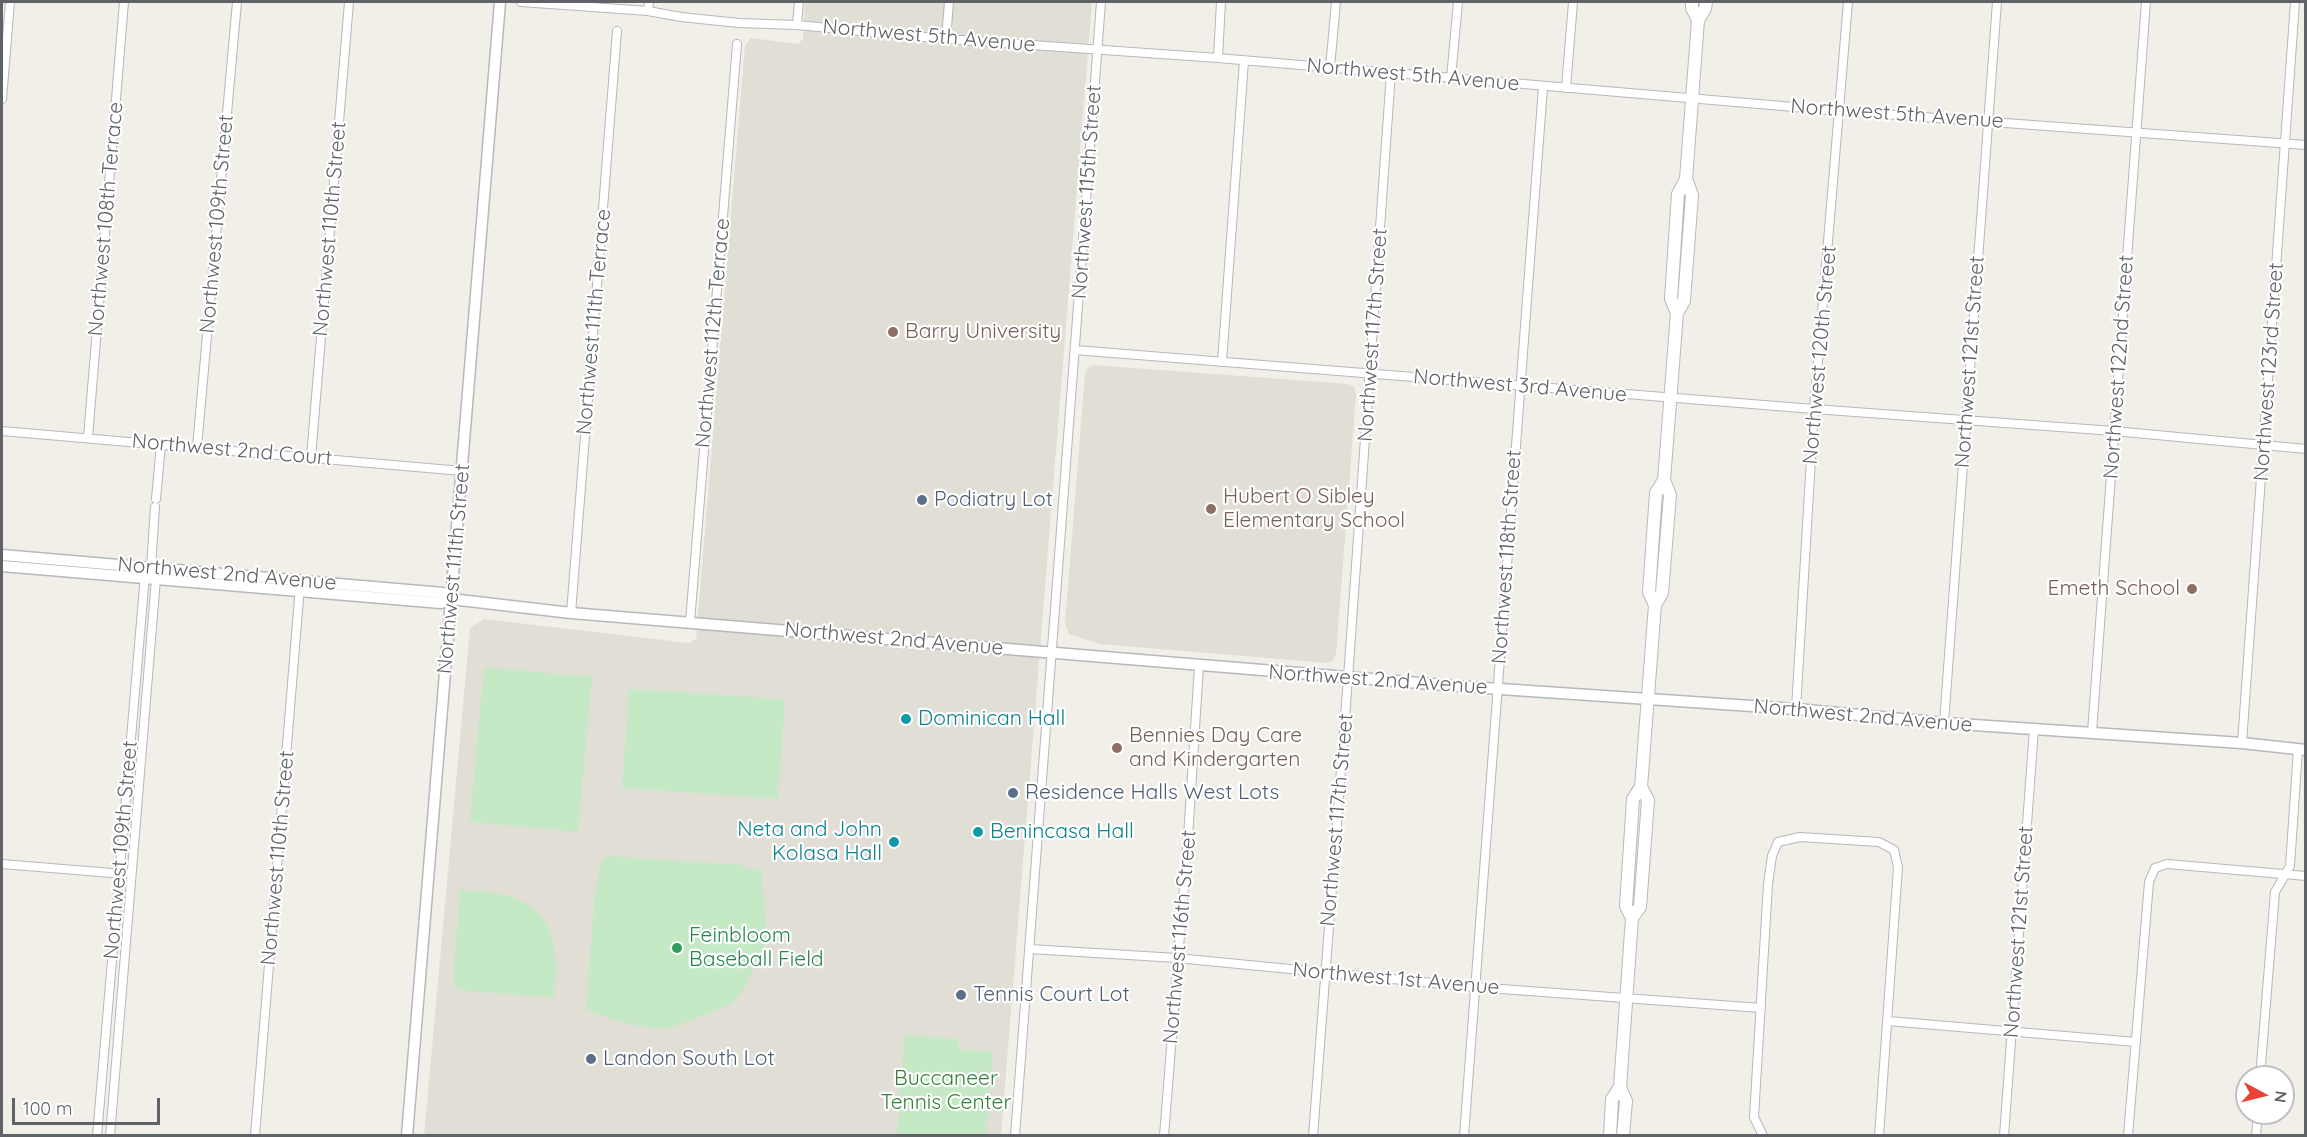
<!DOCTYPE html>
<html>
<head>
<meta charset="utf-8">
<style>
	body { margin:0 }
	#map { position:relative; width:2307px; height:1137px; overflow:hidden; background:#f1efe8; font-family:Quicksand,sans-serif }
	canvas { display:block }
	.frame { position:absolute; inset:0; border:3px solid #5f6368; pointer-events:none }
	.north { position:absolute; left:2235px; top:1065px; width:60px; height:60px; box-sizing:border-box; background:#fff; border:2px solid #bfc1c3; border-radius:50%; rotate:97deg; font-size:16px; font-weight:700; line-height:24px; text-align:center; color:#5f6368 }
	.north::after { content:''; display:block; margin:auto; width:21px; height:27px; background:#ea4335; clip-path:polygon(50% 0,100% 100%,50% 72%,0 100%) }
	.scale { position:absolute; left:12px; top:1098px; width:148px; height:27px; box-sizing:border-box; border:3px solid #5f6368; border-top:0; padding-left:8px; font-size:18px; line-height:21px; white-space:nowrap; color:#5f6368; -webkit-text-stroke:4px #fff; paint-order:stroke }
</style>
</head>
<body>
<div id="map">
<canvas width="2307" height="1137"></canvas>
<div class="frame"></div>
<div class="north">N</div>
<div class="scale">100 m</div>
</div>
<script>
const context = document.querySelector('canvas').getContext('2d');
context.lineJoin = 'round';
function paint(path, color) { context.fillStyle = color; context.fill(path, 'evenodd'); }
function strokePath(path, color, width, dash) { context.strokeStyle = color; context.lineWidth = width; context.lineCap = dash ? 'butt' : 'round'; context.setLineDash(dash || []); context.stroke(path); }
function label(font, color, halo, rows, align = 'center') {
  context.font = font + ' Quicksand,sans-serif'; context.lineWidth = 4.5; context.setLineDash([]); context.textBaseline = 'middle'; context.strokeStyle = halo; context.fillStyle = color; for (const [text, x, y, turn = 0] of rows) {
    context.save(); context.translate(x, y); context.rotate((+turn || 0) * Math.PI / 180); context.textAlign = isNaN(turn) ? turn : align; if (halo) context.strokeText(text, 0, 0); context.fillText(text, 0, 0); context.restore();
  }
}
const education = new Path2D(`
	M805,2H1092L1001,1135L424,1136L470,628L484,619L689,643L696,639L745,45L751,38L798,44L803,39Z
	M1093,365L1348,384L1354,387L1356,395L1336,654L1332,661L1327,663L1100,644L1069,634L1065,623L1085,374L1088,368Z`);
const green = new Path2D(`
	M484,667L592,677L578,832L470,822Z
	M629,689L785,699L778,799L622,788Z
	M610,856L744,865L748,869H761L766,922V940L748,982L738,997L729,1005L672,1028C643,1030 613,1021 586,1010L595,892L602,862Z
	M460,890C539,892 564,918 554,998L458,990L453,982Z
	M905,1035L959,1039L958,1049L993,1051L986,1135H897Z`);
const minor = new Path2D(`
	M521,2L648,11L681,17L739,23L797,25L946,39L1218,58L1841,111L2306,145
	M648,11L649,2
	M797,25L799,2
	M946,39L949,2
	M1218,58L1221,2
	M1330,68L1336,2
	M1451,78L1458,2
	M1566,88L1573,2
	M2,99L10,2
	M1075,350L1814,409L2114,431L2306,449
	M1222,362L1244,61
	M2,431L462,471
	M88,437L124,2
	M197,447L237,2
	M311,457L349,2
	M156,499L161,444
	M571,613L617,31
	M690,622L737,44
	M1796,709L1814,409L1848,2
	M1944,723L1997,2
	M2092,732L2146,2
	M2242,743L2295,2
	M2,864L124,874
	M1030,949L1177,958L1474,987L1761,1008
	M1888,1021L2136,1042
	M2260,1077L2275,892L2290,866L2298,749
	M97,1136L145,575
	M110,1136L156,579L151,567L155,507
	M255,1136L300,586
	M1015,1136L1101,2
	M1164,1136L1189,822L1199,666
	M1313,1136L1348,678L1391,73
	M1464,1136L1543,87
	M1763,1136L1754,1117L1768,884L1772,856L1778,842L1800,837L1879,842L1894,850L1898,867L1879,1136
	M2004,1136L2034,729
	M2128,1136L2149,882L2155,868L2167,864L2306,876
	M2256,1136L2258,1113`);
const tertiary = new Path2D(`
	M2,555L443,593L451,599
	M2,566L441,603L451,599L571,613L1456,686L1796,709L1944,723L2242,743L2306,750
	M407,1136L500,2`);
const secondary = new Path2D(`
	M1692,2V8L1698,20
	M1677,313L1684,301L1692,195L1686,179L1698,20L1705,9L1706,2
	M1655,605L1649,592L1656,493L1664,480L1677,313L1671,299L1678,194L1686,179
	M1632,918L1626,906L1633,799L1641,787L1655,605L1662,593L1670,495L1664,480
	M1610,1136L1612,1099L1620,1087
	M1623,1136L1626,1101L1620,1087L1632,918L1640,907L1648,800L1641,787`);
const markers = [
	[893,332,6,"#8d6e63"],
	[922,500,6,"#5c6f8a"],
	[1211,509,6,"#8d6e63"],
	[2192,589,6,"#8d6e63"],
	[906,719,6,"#0f9aa8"],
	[1117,748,6,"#8d6e63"],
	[1013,793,6,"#5c6f8a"],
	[978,832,6,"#0f9aa8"],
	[894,842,6,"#0f9aa8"],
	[677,948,6,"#2e9e5b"],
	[961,995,6,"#5c6f8a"],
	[591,1059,6,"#5c6f8a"]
];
const streetNames = [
	["Northwest 5th Avenue",929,36,5],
	["Northwest 5th Avenue",1413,75,5],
	["Northwest 5th Avenue",1897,114,4],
	["Northwest 115th Street",1087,192,-86],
	["Northwest 108th Terrace",106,219,-85],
	["Northwest 109th Street",217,224,-85],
	["Northwest 110th Street",330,229,-85],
	["Northwest 111th Terrace",594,322,-85],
	["Northwest 112th Terrace",713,333,-85],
	["Northwest 117th Street",1373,335,-86],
	["Northwest 120th Street",1820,355,-85],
	["Northwest 121st Street",1970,362,-86],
	["Northwest 122nd Street",2119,367,-86],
	["Northwest 123rd Street",2269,372,-86],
	["Northwest 3rd Avenue",1520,386,5],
	["Northwest 2nd Court",232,450,5],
	["Northwest 118th Street",1507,557,-86],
	["Northwest 111th Street",454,569,-85],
	["Northwest 2nd Avenue",227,574,5],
	["Northwest 2nd Avenue",894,639,5],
	["Northwest 2nd Avenue",1378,680,4],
	["Northwest 2nd Avenue",1863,716,5],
	["Northwest 117th Street",1337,820,-85],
	["Northwest 109th Street",121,850,-85],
	["Northwest 110th Street",278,858,-85],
	["Northwest 121st Street",2019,932,-86],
	["Northwest 116th Street",1180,937,-85],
	["Northwest 1st Avenue",1396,979,5]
];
const educationNames = [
	["Barry University",905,332],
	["Hubert O Sibley",1223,497],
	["Elementary School",1223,521],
	["Emeth School",2180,589,"right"],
	["Bennies Day Care",1129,736],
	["and Kindergarten",1129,760]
];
const serviceNames = [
	["Podiatry Lot",934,500],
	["Residence Halls West Lots",1025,793],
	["Tennis Court Lot",973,995],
	["Landon South Lot",603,1059]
];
const cultureNames = [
	["Dominican Hall",918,719],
	["Neta and John",882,830,"right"],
	["Kolasa Hall",882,854,"right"],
	["Benincasa Hall",990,832]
];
const leisureNames = [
	["Feinbloom",689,936],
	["Baseball Field",689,960]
];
const parkNames = [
	["Buccaneer",946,1079],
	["Tennis Center",946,1103]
];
paint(education, '#e1ded6');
paint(green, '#c5e8c5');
strokePath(minor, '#b5b8bc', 10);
strokePath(tertiary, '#b5b8bc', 13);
strokePath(secondary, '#b6babf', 14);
strokePath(minor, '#fff', 8);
strokePath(tertiary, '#fff', 10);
strokePath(secondary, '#fff', 12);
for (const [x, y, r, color] of markers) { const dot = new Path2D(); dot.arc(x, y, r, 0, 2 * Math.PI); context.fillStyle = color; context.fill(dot); strokePath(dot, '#fff', 2); }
label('21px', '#5f6368', '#fff', streetNames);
label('21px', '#785e54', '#fff', educationNames, 'left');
label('21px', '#4e5e75', '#fff', serviceNames, 'left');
label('21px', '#0d838f', '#fff', cultureNames, 'left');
label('21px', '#27864d', '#fff', leisureNames, 'left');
label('21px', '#348238', '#fff', parkNames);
</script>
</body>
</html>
